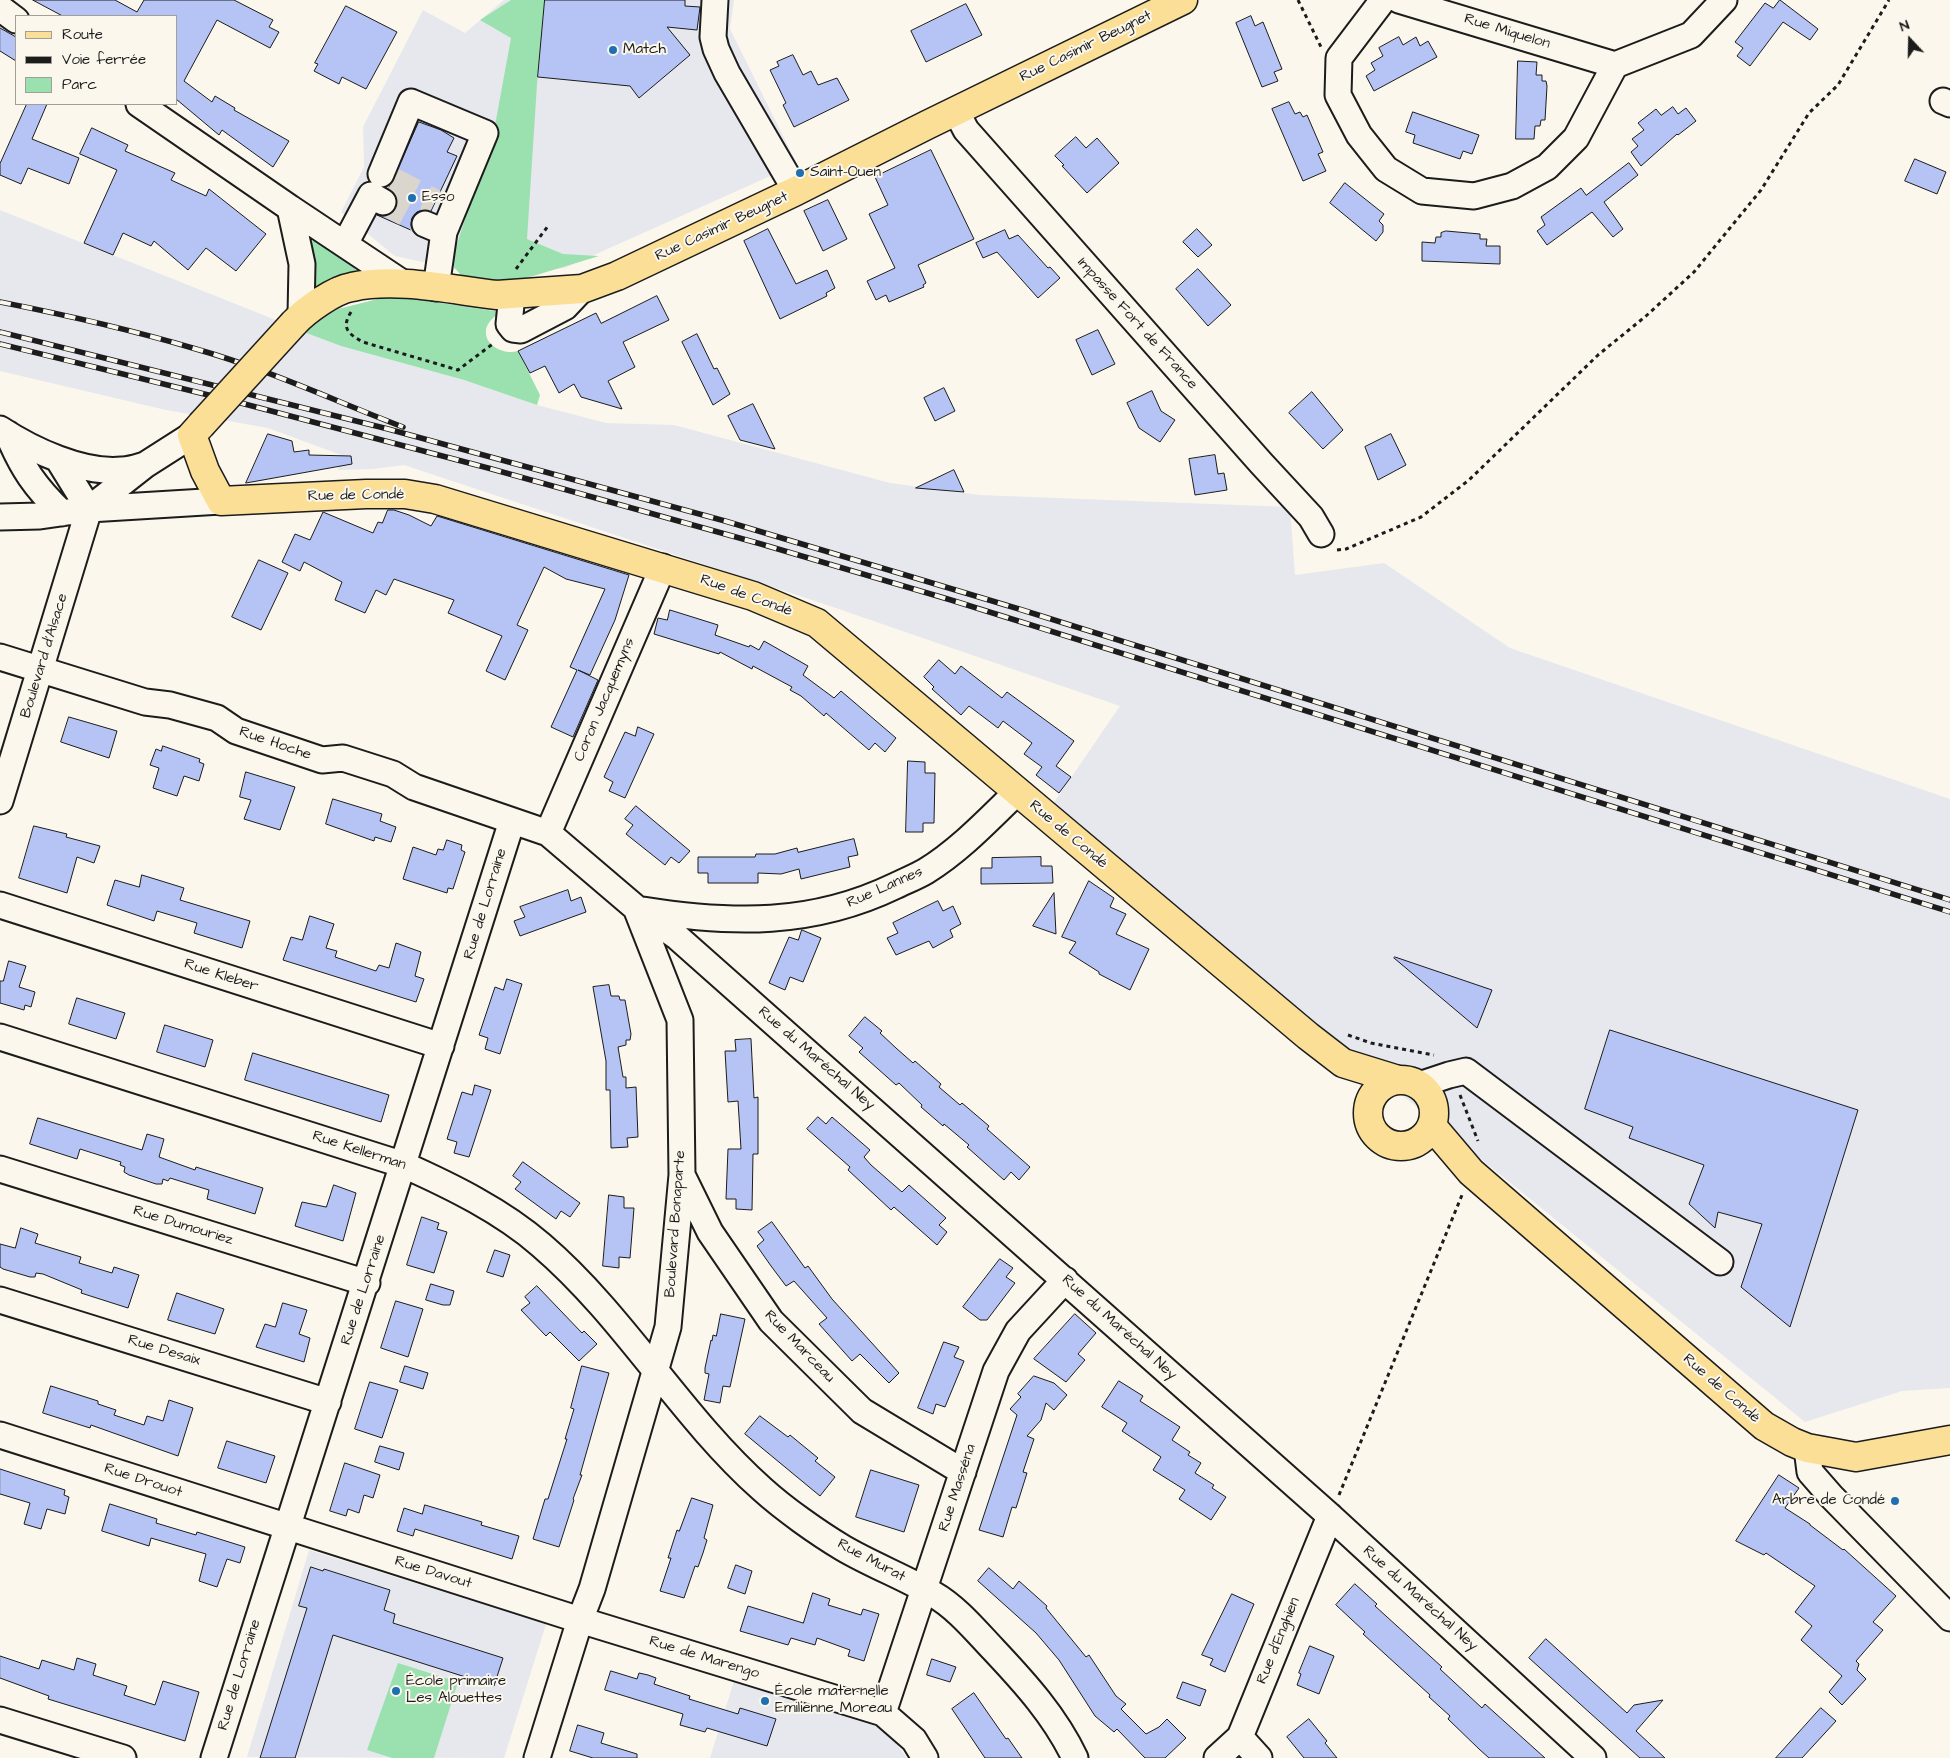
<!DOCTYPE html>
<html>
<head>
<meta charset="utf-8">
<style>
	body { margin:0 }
	#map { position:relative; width:1950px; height:1758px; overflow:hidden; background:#fbf7ec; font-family:"Architects Daughter",sans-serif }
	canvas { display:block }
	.legend { position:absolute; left:15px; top:15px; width:162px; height:90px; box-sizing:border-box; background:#fbf7ec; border:1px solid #a29f99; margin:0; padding:6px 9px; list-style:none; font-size:15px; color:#1c1c1c }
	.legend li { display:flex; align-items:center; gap:10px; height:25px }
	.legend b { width:25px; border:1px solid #a29f99 }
	.north { position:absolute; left:1885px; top:15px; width:50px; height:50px; -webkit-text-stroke:4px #fbf7ec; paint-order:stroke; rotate:339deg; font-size:14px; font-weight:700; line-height:20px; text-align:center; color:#1c1c1c }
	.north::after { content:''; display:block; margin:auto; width:18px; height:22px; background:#1c1c1c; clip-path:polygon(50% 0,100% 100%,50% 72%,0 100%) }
</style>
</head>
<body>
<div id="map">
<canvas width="1950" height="1758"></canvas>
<ul class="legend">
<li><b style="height:6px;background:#fbdf96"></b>Route</li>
<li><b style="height:6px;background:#1c1c1c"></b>Voie ferrée</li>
<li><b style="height:14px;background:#9ae1af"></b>Parc</li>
</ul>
<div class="north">N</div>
</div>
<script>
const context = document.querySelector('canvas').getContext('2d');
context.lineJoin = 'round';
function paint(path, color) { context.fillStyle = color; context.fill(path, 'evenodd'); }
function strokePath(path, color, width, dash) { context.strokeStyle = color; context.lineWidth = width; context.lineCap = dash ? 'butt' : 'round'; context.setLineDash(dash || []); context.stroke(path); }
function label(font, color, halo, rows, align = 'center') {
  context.font = font + ' "Architects Daughter",sans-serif'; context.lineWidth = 4; context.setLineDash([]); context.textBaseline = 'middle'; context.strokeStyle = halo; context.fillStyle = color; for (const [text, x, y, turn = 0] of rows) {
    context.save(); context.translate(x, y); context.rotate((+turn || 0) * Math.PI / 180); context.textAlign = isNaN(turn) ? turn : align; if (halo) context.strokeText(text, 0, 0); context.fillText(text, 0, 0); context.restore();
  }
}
const built = new Path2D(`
	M504,0H734L730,29L797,164L565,268L487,276L395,256L341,212L364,167L363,127L423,10L465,33Z
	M0,210L341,346L464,380L537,405L606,423L674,425L890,483L979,495L1290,507L1295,575L1384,563L1510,648L1950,799V1388L1902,1391L1805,1422L1185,919L1053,804L1120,706L830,606L404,465L373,469L338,470L341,455L268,428L166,410L0,371Z
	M309,1550L546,1624L504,1758L247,1757Z
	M734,1681L868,1721L889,1734L907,1758H710Z`);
const green = new Path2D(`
	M511,0H545L537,84L527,239L563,254L599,256L520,280L498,283L465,280L454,267V253L494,131L511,38L480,20Z
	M317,238L356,266L355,272L321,287H316L312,284L311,242Z
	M386,297L415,299L501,312C495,316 487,322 486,330C484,347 506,355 518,351L540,395L537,405L464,380L341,346L304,332L323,315L334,310Z
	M398,1663L458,1682L434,1758H392L367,1750Z`);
const building = new Path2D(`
	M33,0H115L137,12L144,0H234L273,20L269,27L279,32L270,48L217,20L184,81L212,102L215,96L235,108L234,110L289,141L273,167L222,130L219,135L176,99V16H63Z
	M545,0H685V6L700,7L697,30L667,27L690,55L639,98L630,86L538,77Z
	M1780,0L1818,29L1810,40L1783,22L1750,66L1737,56L1743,48L1735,42L1765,3L1773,8Z
	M966,4L982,35L926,62L911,31Z
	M346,6L397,32L366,89L342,77L339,84L314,71L318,64L315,63Z
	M1251,16L1255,26L1263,22L1282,69L1274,72L1278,81L1262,87L1236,23Z
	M0,28L16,37V61L0,51Z
	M1399,37L1403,45L1416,37L1420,46L1428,41L1437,57L1374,91L1366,76L1375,70L1371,63L1383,56L1379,48Z
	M793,55L803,75L811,71L818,85L837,78L849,100L794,127L783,105L786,103L770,70L779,66L777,62Z
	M1518,61L1537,62L1536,75H1542V81H1546L1547,86L1545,120H1541L1540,126H1535L1534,139H1516Z
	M1289,102L1295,114L1300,112L1303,117L1307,115L1323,152L1318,154L1326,171L1303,181L1272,109Z
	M27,104H47L32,139L79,158L69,184L28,168L21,184L0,175V164Z
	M1673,107L1678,114L1686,108L1696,121L1678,135L1677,134L1641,166L1631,152L1638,146L1632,139L1644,130L1638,123L1656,109L1661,115Z
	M1413,112L1479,135L1472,154L1463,151L1460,159L1413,143L1415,135L1406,132Z
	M419,122L441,130L454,138L447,152L457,156L431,211L423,210L417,212L412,218L411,225L413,231L377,215L383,216L390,215L396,209L397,203L396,195L389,189Z
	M92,128L128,145L125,151L175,173L171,180L206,196L209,189L266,234L236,271L206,248L188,270L154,241L151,246L123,233L113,255L84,243L117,170L80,154Z
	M1076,137L1086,148L1097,138L1119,163L1087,193L1062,166L1064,165L1055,156Z
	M931,150L974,239L918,265L926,283L923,285L924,287L889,302L886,295L876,300L867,281L895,268L869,214L888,205L875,177Z
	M1915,159L1946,172L1937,194L1905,181Z
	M1629,163L1638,175L1604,202L1623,229L1613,237L1592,212L1547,245L1537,231L1545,225L1541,217L1581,188L1586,195Z
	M1345,183L1384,214L1379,221L1383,225V232L1376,241L1330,203Z
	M828,200L847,239L823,251L804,211Z
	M768,229L796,284L827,270L835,288L826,293L827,296L780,319L744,241Z
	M1197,229L1212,245L1198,257L1183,242Z
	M1005,230L1009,239L1018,235L1048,268L1050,267L1060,278L1038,298L997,252L983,258L976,243Z
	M1446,231L1480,234V239H1487L1486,246H1500V264L1422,261V242L1435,243L1436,237H1441V233Z
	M1198,269L1231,305L1208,326L1176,289Z
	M657,296L669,320L623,342L635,367L608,381L622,409L581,397L574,384L559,393L545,366L530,373L518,351L596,313L601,323Z
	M1098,330L1115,364L1092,375L1076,340Z
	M697,334L714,369L717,368L730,394L713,405L682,342Z
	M944,388L955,411L935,421L924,398Z
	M1152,391L1161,411L1175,420L1160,442L1139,428L1127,403Z
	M1312,392L1343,430L1323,449L1289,413Z
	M753,404L775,449L740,440L728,416Z
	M268,434L292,441L294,452L309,450V455L351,456L352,464L246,483Z
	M1391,434L1406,465L1378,480L1365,447Z
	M1215,455L1218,474L1224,473L1227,490L1195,495L1189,459Z
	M954,470L964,492L916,488Z
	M388,510H394L409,515L431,526L437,516L629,575L615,620L590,675L578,670L598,680L573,737L551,727L577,670L570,667L605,589L566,579L544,567L517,625L528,630L505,680L486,671L502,636L448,613L454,600L394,579L386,595L376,590L365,613L335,600L342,582L304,562L300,571L282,562L295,534L310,540L323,512L373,533L378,522L382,523Z
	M259,560L288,573L261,630L232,617Z
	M670,610L718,625L715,635L749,647L750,645L759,650L764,641L808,666L803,675L834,698L841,691L896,738L885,752L875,743L869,750L826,713L824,716L801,696L790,690L792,687L753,666L752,669L720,652L719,654L654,634L658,618L667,620Z
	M939,660L955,674L961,666L1002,698L1007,692L1074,741L1056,766L1071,777L1059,793L1036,775L1042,767L1024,754L1032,743L1003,721L998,728L969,706L961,715L932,689L934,687L924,677Z
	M69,717L117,731L109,758L61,742Z
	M638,727L654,734L625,798L609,791L613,782L604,777L625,732L635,736Z
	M163,746L200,759L199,762L204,764L199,781L184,776L177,796L153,788L159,768L150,765L156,749L161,751Z
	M908,761L925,762V773H935L934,823H923V832H906Z
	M246,772L295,787L280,830L244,819L251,800L240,797Z
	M333,799L382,814L380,821L396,827L391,842L375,837L374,841L326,824Z
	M636,806L690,851L679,863L671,857L665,865L626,834L633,825L625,819Z
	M34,826L67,834L66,837L100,846L94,863L77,857L67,893L19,878Z
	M854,839L858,855L848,857L850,867L801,879L799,869L781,874L758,873V883H708V873H698V857H755L756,854H775L797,848L798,852Z
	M447,840L462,845L461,850L465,852L453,889L448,888L447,893L403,879L413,847L436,855L438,849L443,850Z
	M1041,857V866H1052L1053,883L981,884V868H992V858Z
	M142,875L184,888L180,900L250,921L242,948L194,933L197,923L157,911L154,921L107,905L115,880L139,887Z
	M1089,881L1114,898L1110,907L1126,914L1116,934L1149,949L1130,990L1099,974V972L1069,953L1076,942L1062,937Z
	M568,890L571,901L581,897L586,912L520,936L514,921L525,917L520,907Z
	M1054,893L1056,934L1033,926Z
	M938,901L943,911L953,906L961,924L950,930L953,937L933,948L929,941L896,955L887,938L898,933L893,923Z
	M310,916L334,924L326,948L337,951L335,957L376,971L379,965L389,968L396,943L421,952L415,976L424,979L416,1002L283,960L291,937L302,940Z
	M802,930L821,938L803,982L790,977L785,990L769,983L789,937L798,940Z
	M1395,957L1492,990L1477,1028L1394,958Z
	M9,961L26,966L19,987L35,992L31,1007L25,1005L24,1010L0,1003V981H3Z
	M507,979L522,984L500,1054L485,1049L488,1038L479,1035L495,987L503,990Z
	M609,985L611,996H619L620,1000H625L631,1034L630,1040H626V1045L618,1047L623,1077H626V1088L636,1087L638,1137L627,1138L628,1147L611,1148L610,1090H606V1061L593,987Z
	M77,998L125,1013L116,1039L69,1024Z
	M865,1017L882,1031L880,1033L896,1048L913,1063L915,1061L941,1084L939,1087L960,1105L962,1103L989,1126L987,1129L1030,1167L1019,1180L1011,1172L1004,1180L967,1147L969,1145L944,1124L943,1126L921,1107L922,1105L899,1083L896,1085L859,1052L863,1048L849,1036Z
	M165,1025L213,1040L205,1067L157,1052Z
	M1610,1030L1858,1110L1790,1327L1741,1287L1762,1224L1718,1212L1715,1228L1689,1204L1704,1165L1629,1138L1633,1127L1585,1109Z
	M751,1039L754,1098L758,1097V1154H753L752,1210L736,1209V1199H726L728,1149H741L738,1101L728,1102L725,1051H736L735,1040Z
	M253,1053L389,1095L381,1122L245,1080Z
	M475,1085L491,1090L469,1157L454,1153L457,1142L447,1139L462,1092L472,1095Z
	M818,1117L826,1124L832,1117L870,1150L864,1157L871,1165L902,1192L909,1185L946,1218L939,1225L947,1232L937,1245L894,1207L891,1210L848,1170L850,1167L807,1129Z
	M38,1118L142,1150L147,1134L164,1139L159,1157L195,1170L196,1167L263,1188L255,1214L207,1199L209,1190L170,1178L168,1181L163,1179L162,1184H156L129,1175L124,1172L125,1167L120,1165L121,1162L80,1149L77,1159L30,1144Z
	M523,1162L580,1203L570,1217L561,1211L556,1219L515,1189L521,1182L513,1176Z
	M334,1185L356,1193L343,1241L295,1226L302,1202L326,1207Z
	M609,1195L624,1197V1208H634L630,1258L619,1257V1268L603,1266Z
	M422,1217L439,1223L437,1229L447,1232L434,1273L407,1265Z
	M772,1222L805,1268L808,1266L832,1299L899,1373L889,1383L860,1354L852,1361L819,1324L827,1318L794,1281L786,1286L771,1266L757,1246L764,1240L758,1232Z
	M21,1228L38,1234L35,1243L81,1257L79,1263L112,1273L114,1267L139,1275L128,1308L81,1293L82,1290L43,1274L36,1273L35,1277H30L3,1269L0,1267V1244L15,1248Z
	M495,1250L510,1255L503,1277L487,1272Z
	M1000,1259L1013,1268L1006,1277L1015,1283L987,1320H980L963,1307Z
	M431,1284L454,1291L450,1305H443L426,1300Z
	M537,1286L582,1333L584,1331L597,1344L579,1361L550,1332L546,1336L521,1310L530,1303L525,1297Z
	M177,1293L224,1309L215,1334L168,1320Z
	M396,1301L423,1309L408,1357L381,1348Z
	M283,1303L307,1310L299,1334L310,1338L304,1362L256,1347L265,1324L275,1327Z
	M721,1314L745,1319L730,1387L723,1386L720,1403L704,1400L709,1374L705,1373V1368L711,1340L712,1341L713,1335L716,1336Z
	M1075,1314L1096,1333L1078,1354L1085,1360L1066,1382L1034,1359Z
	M944,1342L959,1347L954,1357L964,1361L945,1407L936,1404L933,1414L918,1408Z
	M405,1366L428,1373L423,1389L400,1382Z
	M582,1366L609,1373L580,1475H582L573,1499L574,1500L559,1547L533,1539L545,1499H548L567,1439H565L574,1409L571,1408Z
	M1034,1376L1054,1383L1067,1395L1054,1410L1046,1403L1041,1420L1027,1436L1034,1439L1023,1472L1027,1473L1016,1508L1012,1507L1003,1537L979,1530L1017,1415L1010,1409L1021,1397L1018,1394Z
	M1119,1381L1143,1396L1140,1401L1180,1427L1172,1440L1190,1452L1188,1455L1201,1463L1195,1473L1214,1485L1212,1488L1226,1497L1211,1520L1179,1499L1185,1490L1153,1470L1161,1457L1122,1431L1127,1423L1102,1407Z
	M370,1382L398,1390L382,1438L355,1429Z
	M51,1386L98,1401V1404L116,1410L114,1415L144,1425L147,1416L163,1421L169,1400L193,1408L178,1456L91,1425L90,1428L43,1413Z
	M760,1416L788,1437L790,1435L818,1458L815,1461L835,1477L820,1496L745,1434Z
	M227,1441L275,1456L266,1483L218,1468Z
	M380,1446L404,1453L399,1470L375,1462Z
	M345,1463L380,1475L373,1498L364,1495L359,1513L348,1509L346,1516L330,1511Z
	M0,1469L65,1490L64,1495L69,1497L65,1514L47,1509L41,1529L24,1524L30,1503L0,1494Z
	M871,1470L919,1485L904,1532L856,1517Z
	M1779,1475L1799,1488L1785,1508L1810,1524V1525L1843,1550L1844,1549L1896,1596L1873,1622L1883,1630L1856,1661L1859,1664L1857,1670L1866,1679L1842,1705L1829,1692L1842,1676L1801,1640L1812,1626L1795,1612L1815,1586L1766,1553L1764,1555L1736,1541Z
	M692,1498L713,1505L704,1538L707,1540L703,1553L698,1567L695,1566L684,1598L660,1591L671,1558H668L677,1530L679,1531Z
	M110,1504L157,1519L156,1523L196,1535L197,1532L245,1547L240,1563L227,1559L217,1587L199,1581L206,1554L151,1538L149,1546L102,1531Z
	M425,1505L482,1522L481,1525L519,1536L512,1559L415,1529L413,1536L397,1531L404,1508L422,1514Z
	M736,1565L752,1571L745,1594L728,1588Z
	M311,1567L323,1571L324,1569L390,1590L384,1610L395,1614L393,1623L503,1658L494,1686L333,1635L295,1758H260L307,1608L299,1606Z
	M989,1568L1013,1589L1019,1581L1047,1606L1046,1608L1086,1657L1089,1655L1116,1696L1126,1704L1121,1709L1146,1734L1159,1727L1167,1719L1186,1738L1165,1758H1145L1117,1729L1114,1732L1095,1716L1059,1660L1036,1633L978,1581Z
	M1355,1584L1377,1604L1375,1606L1442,1667L1440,1669L1482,1708L1485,1704L1545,1758H1489L1479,1749L1448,1719L1450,1716L1429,1697L1430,1695L1363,1634L1365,1632L1336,1605Z
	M813,1593L830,1599L828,1605L861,1615L863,1609L879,1614L864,1661L848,1656L850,1650L817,1638L815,1645L791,1638L788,1645L740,1631L748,1606L803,1623Z
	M1232,1594L1254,1604L1225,1672L1210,1665L1213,1659L1202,1655Z
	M1546,1639L1627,1713L1634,1705L1663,1700L1636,1731L1665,1758H1640L1529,1658Z
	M1310,1646L1334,1656L1319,1694L1297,1685L1301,1674L1299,1673Z
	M0,1656L39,1669L42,1660L74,1670L77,1658L96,1664L93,1675L127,1686L124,1695L155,1705L163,1681L199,1692L185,1741L48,1699L49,1696L0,1678Z
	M932,1659L956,1667L950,1682L927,1675Z
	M611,1671L637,1679L639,1673L648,1675L656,1678L654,1684L690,1696L689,1699L738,1714L740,1708L776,1719L767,1746L707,1728L705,1732L680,1725L683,1714L605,1690Z
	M1183,1682L1206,1690L1200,1706L1177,1698Z
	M974,1693L1006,1739L1008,1738L1022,1758H985L952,1709Z
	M1821,1708L1836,1721L1802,1758H1776Z
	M1309,1719L1327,1741L1325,1743L1337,1758H1304L1287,1737Z
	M578,1725L604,1733L601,1743L637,1754V1758H593L570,1751Z`);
const minorTunnel = new Path2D(`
	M393,180L435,202
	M383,202L425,224`);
const path = new Path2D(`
	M1298,0L1321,47
	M516,269L548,226
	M351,312C341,328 348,334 363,342L458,370L494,343
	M1337,550L1346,549L1421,517L1469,480L1598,355L1646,316L1694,272L1761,190L1809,113L1838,85L1889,0
	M1348,1035L1371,1043L1434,1055
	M1460,1095L1478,1141
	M1339,1495L1462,1195`);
const minor = new Path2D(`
	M715,0L713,37L716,49L727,73L796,191
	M1383,0L1339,58L1338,95L1359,135L1386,169L1422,191L1474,196L1512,186L1547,167L1576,138L1615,65L1691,35L1724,0
	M1399,0L1615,65
	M0,8L16,20
	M1943,101L1950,104
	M139,104L290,208L302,264L301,315
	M956,111L966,130L1261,463L1311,517L1321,534
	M381,174L411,102L485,133L444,232
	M290,208L404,284
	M425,224L444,232L436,288
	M345,244L371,195L383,202
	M512,295L509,324L513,329L521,330L565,307L582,289
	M0,429C32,450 83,474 122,470C130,470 138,467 145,465
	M8,434C22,468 35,487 62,513
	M58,459L89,509
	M89,509L145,465L192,435
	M0,517L40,516L89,509L221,501
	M0,657L145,702L170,705L217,718L236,731L322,760L343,758L393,774L414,787L548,833L636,908L680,1020L682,1175L668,1327L592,1589L580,1620L537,1758
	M0,801L89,509
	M548,833L663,567
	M0,905L441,1046
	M636,908L676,936L1330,1516L1593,1758
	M643,910C732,924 812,926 895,886C905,881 916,877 926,871C960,850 988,820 1017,792
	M0,1037L404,1165C451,1186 502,1211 541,1245C625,1317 680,1416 762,1489C784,1509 818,1533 843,1548C872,1565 904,1577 933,1594C956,1607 975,1630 993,1649C1025,1683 1055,1716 1075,1758
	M1419,1085L1449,1075L1466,1071L1720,1262
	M0,1169L367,1283
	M682,1175L710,1232L771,1321L862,1411L963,1472
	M0,1300L328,1402
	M0,1435L580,1620L883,1713L914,1740L925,1758
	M1807,1448L1810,1472L1831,1496L1950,1618
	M883,1713L996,1371L1018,1331L1065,1280
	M0,1720L123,1758
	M1240,1737L1259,1758
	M214,1758L512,821
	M1217,1758L1240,1737L1330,1516`);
const major = new Path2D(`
	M294,323C306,310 334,290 352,287C397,277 452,290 497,295L582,289L617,276L796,191L927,125L1183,0
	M201,425L192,435L205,471L221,501L366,494H405L435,499L753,596L817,623L1308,1036L1343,1063L1398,1080
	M1368 1113a33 33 0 1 1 66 0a33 33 0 1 1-66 0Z
	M1432,1126L1471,1172L1764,1426L1792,1442L1807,1448L1856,1457L1950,1440`);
const rail = new Path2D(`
	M0,302C66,315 132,330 196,349C267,369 335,401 403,427
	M0,332L388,429L725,521L1019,609L1950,900
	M0,344L237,402L488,468L761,544L951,600L1950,912`);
const majorBridge = new Path2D(`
	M201,425L294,323`);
const markers = [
	[613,50,5,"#1f6fb2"],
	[800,173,5,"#1f6fb2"],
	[412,198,5,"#1f6fb2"],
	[1895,1501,5,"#1f6fb2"],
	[396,1691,5,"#1f6fb2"],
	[765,1701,5,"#1f6fb2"]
];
const streetNames = [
	["Rue Miquelon",1507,32,17],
	["Rue Casimir Beugnet",1086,47,-26],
	["Rue Casimir Beugnet",722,227,-25],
	["Impasse Fort de France",1137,324,48],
	["Rue de Condé",356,496,-1],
	["Rue de Condé",746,596,20],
	["Boulevard d'Alsace",45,656,-73],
	["Coron Jacquemyns",605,700,-67],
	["Rue Hoche",275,744,19],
	["Rue de Condé",1068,835,40],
	["Rue Lannes",885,888,-24],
	["Rue de Lorraine",486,904,-73],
	["Rue Kleber",221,976,18],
	["Rue du Maréchal Ney",816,1059,41],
	["Rue Kellerman",359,1151,18],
	["Boulevard Bonaparte",676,1224,-86],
	["Rue Dumouriez",183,1226,17],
	["Rue de Lorraine",364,1290,-72],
	["Rue du Maréchal Ney",1119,1328,42],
	["Rue Marceau",799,1347,46],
	["Rue Desaix",164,1351,17],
	["Rue de Condé",1721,1389,41],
	["Rue Drouot",143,1481,18],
	["Rue Masséna",958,1488,-72],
	["Rue Murat",871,1561,28],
	["Rue Davout",433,1573,17],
	["Rue du Maréchal Ney",1420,1599,42],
	["Rue d'Enghien",1279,1641,-68],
	["Rue de Marengo",704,1658,17],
	["Rue de Lorraine",240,1675,-73]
];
const poiNames = [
	["Match",623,50],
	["Saint-Ouen",810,173],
	["Esso",422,198],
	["Arbre de Condé",1885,1501,"right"],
	["École primaire",406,1682],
	["Les Alouettes",406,1699],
	["École maternelle",775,1692],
	["Emilienne Moreau",775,1709]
];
paint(built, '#e6e8ee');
paint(green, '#9ae1af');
paint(building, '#b5c4f4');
strokePath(building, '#1c1c1c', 1);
strokePath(minorTunnel, '#dad6cd', 25, [25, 12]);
strokePath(minor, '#1c1c1c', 29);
strokePath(major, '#1c1c1c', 31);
strokePath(path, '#1c1c1c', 3, [4, 4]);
strokePath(minor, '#fbf7ec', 25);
strokePath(major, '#fbdf96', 28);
strokePath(rail, '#1c1c1c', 5.5);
strokePath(rail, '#fbf7ec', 4, [11]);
strokePath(majorBridge, '#1c1c1c', 31, []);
strokePath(majorBridge, '#fbdf96', 28);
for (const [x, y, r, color] of markers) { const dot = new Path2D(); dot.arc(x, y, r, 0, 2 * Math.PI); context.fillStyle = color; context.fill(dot); strokePath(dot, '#fbf7ec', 2); }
label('15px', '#1c1c1c', '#fbf7ec', streetNames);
label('15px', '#1c1c1c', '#fbf7ec', poiNames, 'left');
</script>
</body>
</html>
